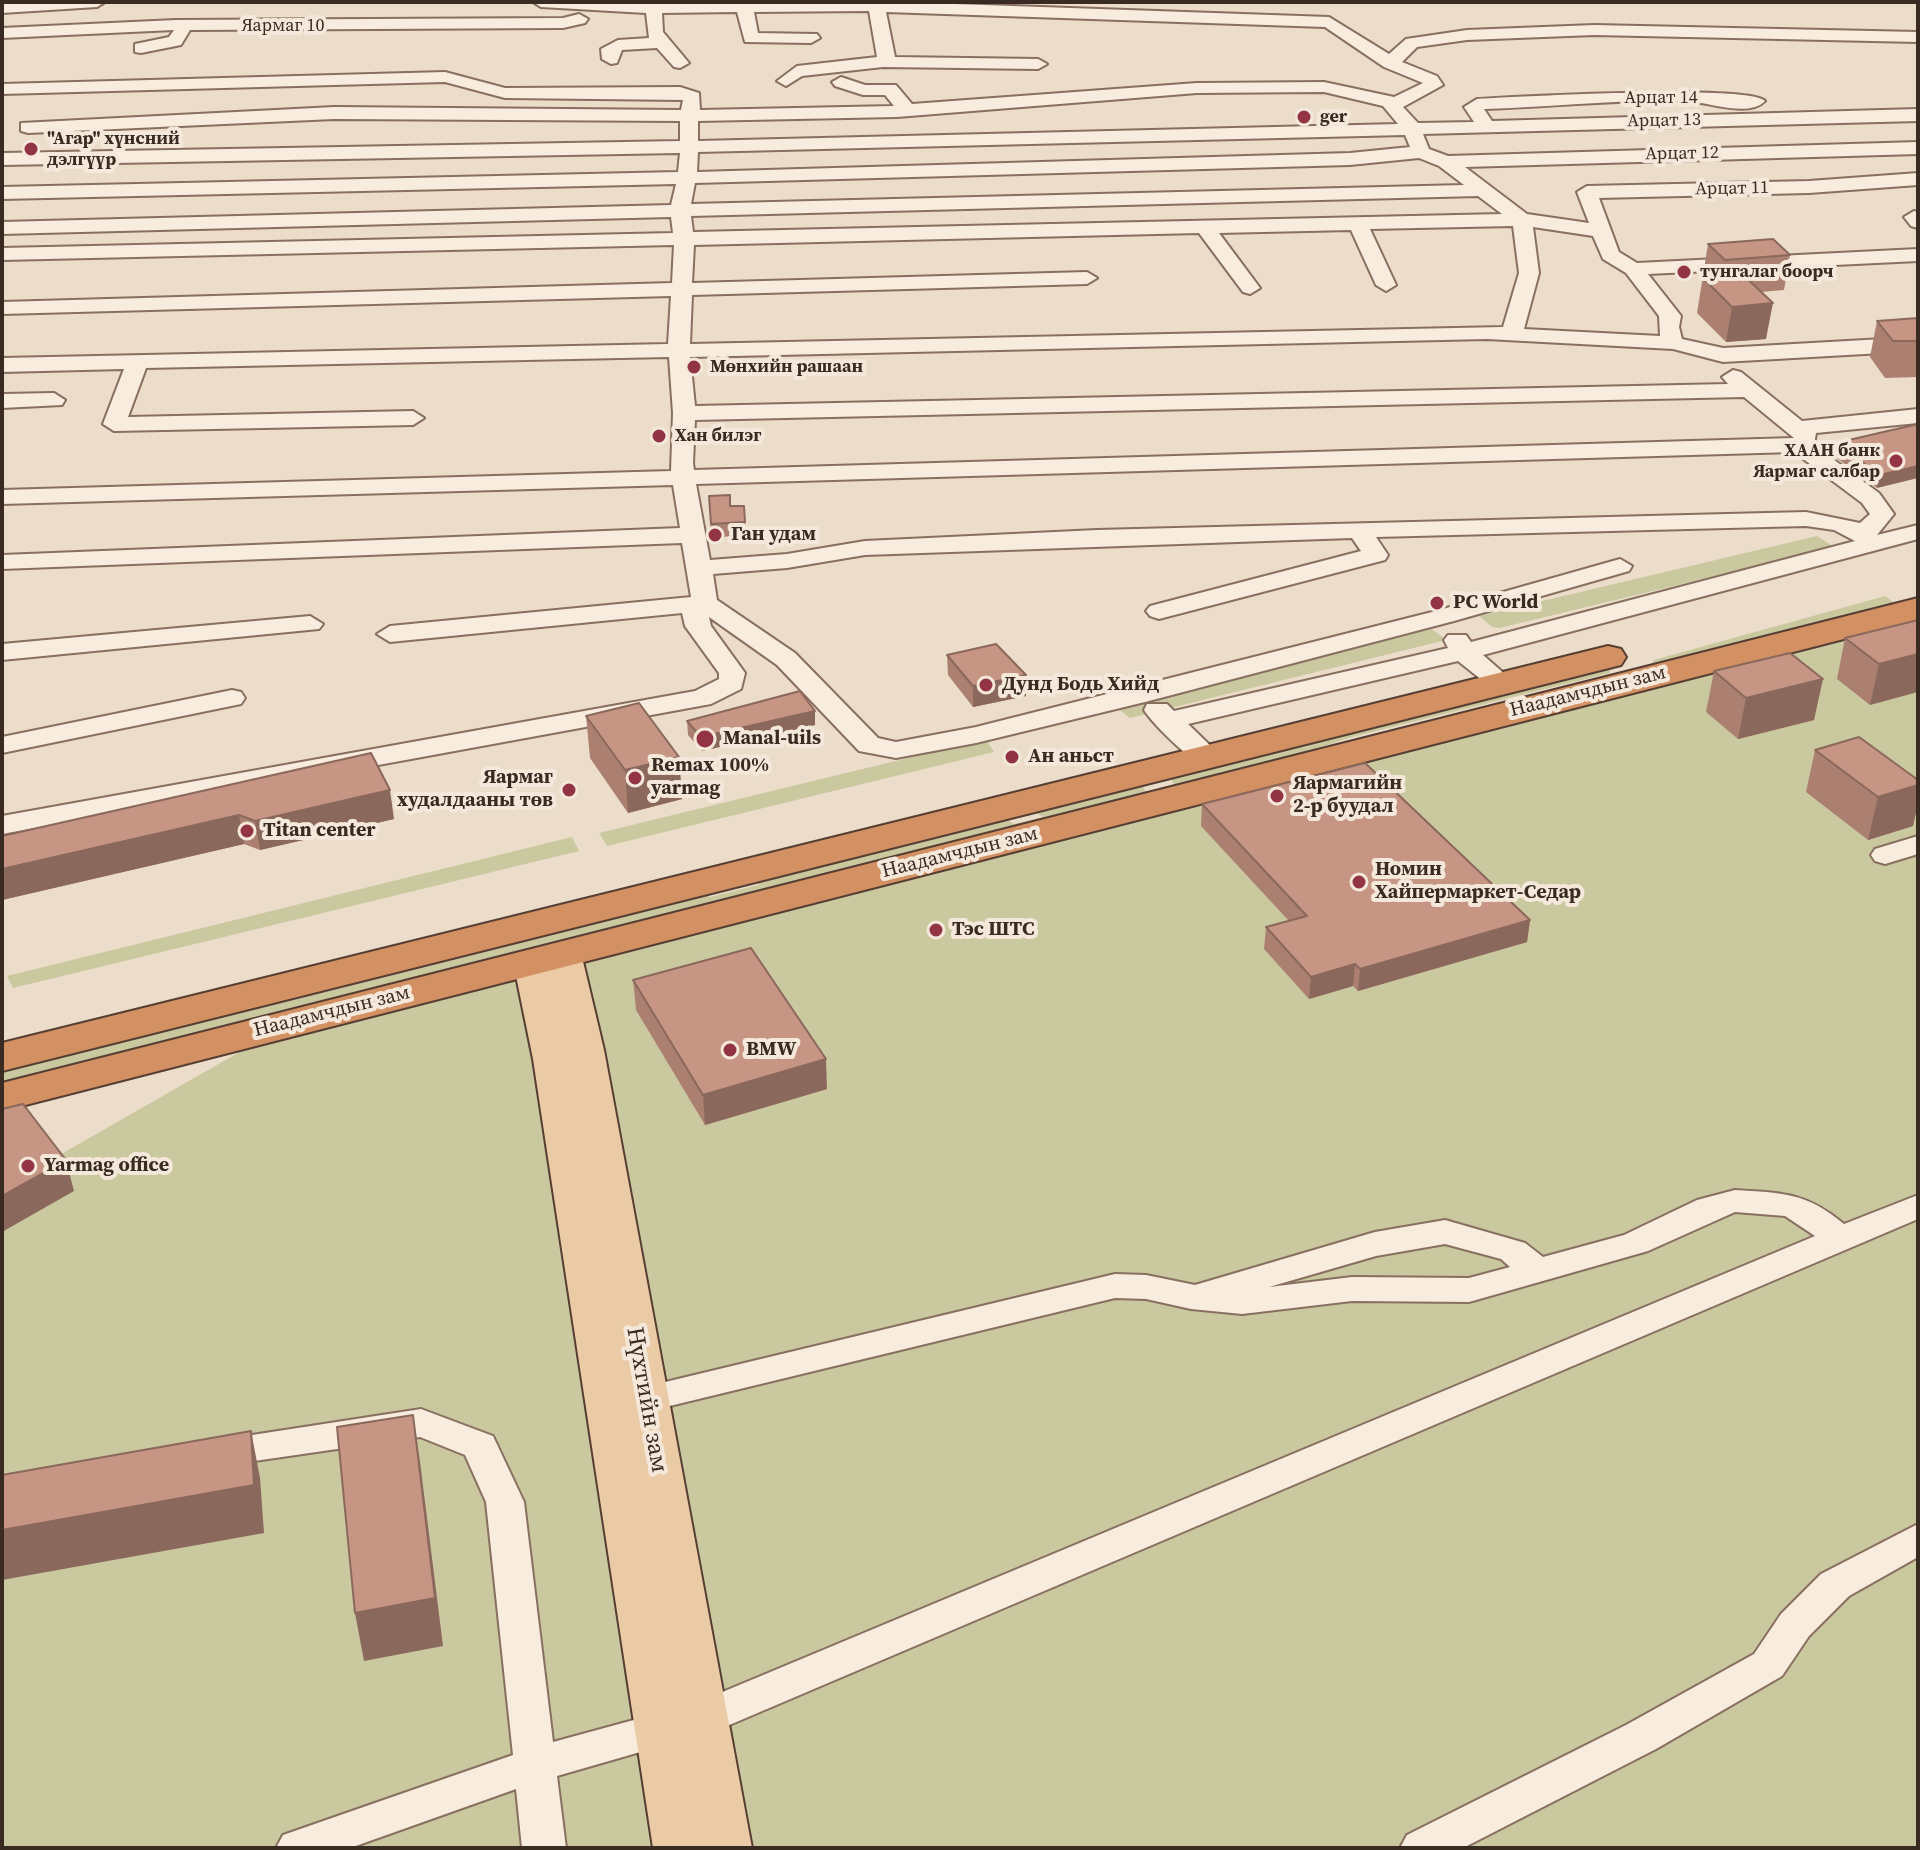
<!DOCTYPE html>
<html>
<head>
<meta charset="utf-8">
<style>
	body { margin:0 }
	#map { position:relative; width:1920px; height:1850px; overflow:hidden; background:#ecddca; font-family:"Source Serif 4",serif }
	canvas { display:block }
	.frame { position:absolute; inset:0; border:4px solid #392a22; pointer-events:none }
</style>
</head>
<body>
<div id="map">
<canvas width="1920" height="1850"></canvas>
<div class="frame"></div>
</div>
<script>
const context = document.querySelector('canvas').getContext('2d');
context.lineJoin = 'round';
function paint(path, color) { context.fillStyle = color; context.fill(path, 'evenodd'); }
function strokePath(path, color, width, dash) { context.strokeStyle = color; context.lineWidth = width; context.lineCap = dash ? 'butt' : 'round'; context.setLineDash(dash || []); context.stroke(path); }
function label(font, color, halo, rows, align = 'center') {
  context.font = font + ' "Source Serif 4",serif'; context.lineWidth = 8; context.setLineDash([]); context.textBaseline = 'middle'; context.strokeStyle = halo; context.fillStyle = color; for (const [text, x, y, turn = 0] of rows) {
    context.save(); context.translate(x, y); context.rotate((+turn || 0) * Math.PI / 180); context.textAlign = isNaN(turn) ? turn : align; if (halo) context.strokeText(text, 0, 0); context.fillText(text, 0, 0); context.restore();
  }
}
const green = new Path2D(`
	M1817,536L1834,547L1500,628L1492,627L1479,616Z
	M1885,596L1897,605L1652,664L1654,660Z
	M1918,608V1848H2V1188L318,1007L2,1086V1067L703,894L710,897L758,885L762,879L1006,819L1014,824L1043,817L1032,810L1140,782L1146,792L1175,786L1170,777L1610,666V673L1352,737L1284,759Z
	M1432,629L1446,640L1130,718L1113,705Z
	M986,739L994,752L607,846L599,833Z
	M572,837L579,851L13,988L7,976Z`);
const minor = new Path2D(`
	M105,2L97,7L2,13V3Z
	M533,2H898L1329,17L1389,54L1406,39L1467,30L1594,25L1918,32V42L1594,35L1467,40L1417,47L1402,62L1437,76L1443,85L1403,107L1418,123L1474,122L1464,107L1477,99C1516,97 1748,84 1765,101C1749,118 1708,102 1687,101C1620,99 1551,107 1484,109L1492,121L1918,109V121L1423,134L1429,149L1448,156L1918,142V154L1465,167L1527,214L1589,223L1577,192L1587,186L1809,181L1918,173V185L1809,193L1599,198L1619,252L1637,263L1918,249V261L1648,274L1681,316L1679,327L1682,339L1723,348L1918,337V351L1723,362L1673,349L1487,339L690,357L695,406L1728,384L1722,377L1733,370L1741,372L1802,421L1918,409V423L1816,433L1814,445L1879,493L1894,514L1877,535L1918,525V539L1483,655L1515,683L1511,689H1493L1458,661L1188,724L1220,755L1216,761C1209,762 1202,764 1196,761C1183,753 1152,723 1144,710L1147,704H1167L1174,711L1448,648L1444,640L1448,635H1466L1471,642L1855,541L1834,530L1806,526L1376,537L1388,555L1385,560L1159,619L1150,616L1146,611L1150,606L1361,551L1352,538L865,555L787,568L713,574L717,600L795,653L878,738L896,742L976,727L1436,611L1620,559L1632,566L1629,571L1454,621L1145,702L976,743L896,758L859,751L777,665L709,617L711,626L745,673L741,689L711,704L2,834V816L695,691L719,679V673L685,626L682,613L390,642L377,634L390,626L691,597L682,543L2,569V555L680,528L673,485L2,504V490L671,471L673,413L669,357L146,368L128,417L413,411L424,418L413,425L114,431L103,424L124,369L2,372V358L668,344L671,296L2,314V302L672,283L674,245L2,260V248L673,233L671,217L2,234V222L671,205L676,184L2,199V187L678,172L680,153L2,165V153L680,141V121L334,119L28,133L21,131V123L334,107L681,110L683,100L505,98L445,82L2,94V84L445,72L505,88L680,87L699,93L700,110L894,106L885,95H863L835,86L832,82L841,77L865,85H896L912,104L1197,83L1324,82L1394,97L1423,83L1384,67L1325,27L886,12L895,57L1038,59L1047,64L1038,69L883,67L802,76L786,86L777,81L797,66L877,57L869,11L754,12L758,33L817,34L820,38L811,43L745,42L737,12L662,13L663,32L689,63L680,68L674,67L657,48L622,50L617,63L611,64L602,59L601,49L618,40L649,38L646,13L541,7ZM1324,92L1383,106L1398,124L698,141V121L897,117L1197,93ZM1405,135L1410,147L1350,153L697,172L698,152ZM1419,158L1439,166L1464,185L691,204L695,183L1350,165ZM1478,196L1502,214L693,232L691,216ZM1513,226L1519,273L1503,327L690,344L692,295L1087,284L1097,278L1087,272L692,283L694,245L1199,233L1243,292L1250,294L1260,288L1219,233L1351,230L1376,285L1386,291L1396,285L1370,229ZM1533,227L1593,236L1603,259L1626,273L1659,316L1660,336L1524,329L1539,273ZM1744,397L1794,438L694,470L693,463L695,420ZM1794,452L1862,503L1870,514L1860,523L1806,512L1097,530L865,541L787,554L710,560L696,484Z
	M579,14L588,19L585,23L563,28L190,30L181,45L141,53L135,52V44L169,37L174,30L2,38V28L176,20L563,18Z
	M1914,211L1918,212V228L1911,226L1904,217Z
	M54,393L65,400L62,405L2,408V394Z
	M310,616L323,624L319,629L2,660V644Z
	M232,690L241,692L245,698L241,704L2,753V737Z
	M1918,836V854L1885,864L1875,861L1871,855L1875,849Z
	M1735,1190C1782,1193 1806,1192 1844,1224L1918,1195V1219L720,1729L557,1776L566,1848H522L516,1789L350,1848H276L283,1835L513,1755L486,1502L465,1455L420,1437L213,1467L200,1463L194,1453L200,1443L421,1409L493,1436L524,1502L553,1742L696,1703L1815,1236L1785,1216L1735,1212L1648,1251L1469,1302L1352,1301L1242,1314L1191,1309L1146,1299L1115,1298L645,1412L632,1408L627,1399L632,1390L1115,1274L1146,1275L1195,1285L1375,1232L1445,1220L1525,1243L1543,1257L1624,1235L1697,1200ZM1445,1244L1501,1259L1510,1267L1469,1278L1352,1277L1269,1287L1376,1256Z
	M1918,1524V1557L1849,1596L1809,1636L1782,1676L1656,1749L1463,1848H1400L1407,1835L1626,1725L1754,1654L1781,1614L1821,1574Z`);
const major = new Path2D(`
	M563,942L576,945L581,953L604,1050L752,1848H653L533,1059L513,961L518,953L531,950L545,955L550,945Z`);
const highway = new Path2D(`
	M1918,598V620L2,1111V1083Z
	M1608,646L1621,649L1626,657L1621,665L2,1071V1043Z`);
const wall = new Path2D(`
	M1708,244L1790,255L1784,290L1761,292L1766,339L1726,342L1697,313Z
	M1918,318V377L1885,378L1870,357L1877,321Z
	M1918,424L1877,488L1834,456L1836,443Z
	M709,496L730,506H744L746,536L711,537Z
	M1918,620L1870,705L1837,679L1845,638Z
	M947,655L1026,696L973,707L948,675Z
	M1714,671L1814,720L1738,739L1706,712Z
	M586,716L679,757L682,799L628,813L590,758Z
	M687,721L815,725L702,751L688,735Z
	M1815,750L1918,780V803L1913,826L1868,840L1806,792Z
	M371,753L394,819L260,850L244,844L2,900V836Z
	M1202,804L1530,920L1527,942L1358,991L1353,986L1309,999L1264,949L1266,927L1289,921L1201,826Z
	M633,980L827,1089L705,1125L636,1010Z`);
const shadedWall = new Path2D(`
	M1773,303L1766,339L1726,342L1732,307Z
	M1918,466V478L1877,488L1880,475Z
	M1918,654V692L1870,705L1879,664Z
	M1026,675V696L973,707V686Z
	M1823,679L1814,720L1738,739L1746,698Z
	M815,711V725L702,751L701,737Z
	M679,757L682,799L628,813L625,770Z
	M1918,785V803L1913,826L1868,840L1878,797Z
	M390,790L394,819L260,850L255,821Z
	M239,815L244,844L2,900V869Z
	M1530,920L1527,942L1358,991L1360,969Z
	M1355,964L1353,986L1309,999L1311,977Z
	M826,1059L827,1089L705,1125L703,1095Z
	M66,1160L74,1191L2,1232V1196Z
	M413,1415L420,1462L443,1646L364,1661L355,1613Z
	M251,1431L260,1478L264,1533L2,1580V1530Z`);
const building = new Path2D(`
	M1773,239L1790,255L1725,260L1708,244Z
	M1742,274L1773,303L1732,307L1703,278Z
	M1918,318V341H1893L1877,321Z
	M1918,424V466L1880,475L1836,443Z
	M730,495V506H744L745,522L711,524L709,496Z
	M1918,620V654L1879,664L1845,638Z
	M996,644L1026,675L973,686L947,655Z
	M1790,653L1823,679L1746,698L1714,671Z
	M800,691L815,711L701,737L687,721Z
	M639,703L679,757L625,770L586,716Z
	M1859,737L1918,780V785L1878,797L1815,750Z
	M371,753L390,790L255,821L239,815L2,869V836Z
	M1365,763L1530,920L1360,969L1355,964L1311,977L1266,927L1307,916L1202,804Z
	M751,948L826,1059L703,1095L633,980Z
	M23,1104L66,1160L2,1196V1109Z
	M413,1415L435,1598L355,1613L337,1427Z
	M251,1431L254,1485L2,1530V1475Z`);
const markers = [
	[1304,117,8,"#923443"],
	[31,149,8,"#923443"],
	[1684,272,8,"#923443"],
	[694,367,8,"#923443"],
	[659,436,8,"#923443"],
	[1896,461,8,"#923443"],
	[715,535,8,"#923443"],
	[1437,603,8,"#923443"],
	[986,685,8,"#923443"],
	[705,739,10,"#923443"],
	[1012,757,8,"#923443"],
	[635,778,8,"#923443"],
	[569,790,8,"#923443"],
	[1277,796,8,"#923443"],
	[247,831,8,"#923443"],
	[1359,882,8,"#923443"],
	[936,930,8,"#923443"],
	[730,1050,8,"#923443"],
	[28,1166,8,"#923443"]
];
const farStreetnames = [
	["Яармаг 10",283,26],
	["Арцат 14",1661,98],
	["Арцат 13",1664,121,-1],
	["Арцат 12",1682,154,-1],
	["Арцат 11",1732,189,-1]
];
const farPoinames = [
	["ger",1320,117],
	["\"Агар\" хүнсний",47,139],
	["дэлгүүр",47,160],
	["тунгалаг боорч",1700,272],
	["Мөнхийн рашаан",710,367],
	["Хан билэг",675,436],
	["ХААН банк",1880,451,"right"],
	["Яармаг салбар",1880,472,"right"]
];
const poiNames = [
	["Ган удам",731,535],
	["PC World",1453,603],
	["Дунд Бодь Хийд",1002,685],
	["Manal-uils",723,739],
	["Ан аньст",1028,757],
	["Remax 100%",651,766],
	["yarmag",651,789],
	["Яармаг",553,778,"right"],
	["худалдааны төв",553,801,"right"],
	["Яармагийн",1293,784],
	["2-р буудал",1293,807],
	["Titan center",263,831],
	["Номин",1375,870],
	["Хайпермаркет-Седар",1375,893],
	["Тэс ШТС",952,930],
	["BMW",746,1050],
	["Yarmag office",44,1166]
];
const streetNames = [
	["Наадамчдын зам",1588,692,-14],
	["Наадамчдын зам",960,853,-14],
	["Наадамчдын зам",332,1012,-14]
];
const nearStreetnames = [
	["Нүхтийн зам",646,1400,80]
];
paint(green, '#cac89f');
strokePath(minor, '#886f60', 4);
strokePath(major, '#563e33', 4);
strokePath(highway, '#563e33', 4);
paint(minor, '#f7ecdd');
paint(major, '#ebcba6');
paint(highway, '#d39163');
paint(wall, '#ab8071');
paint(shadedWall, '#8b685c');
paint(building, '#c79583');
strokePath(building, '#8b685c', 2);
for (const [x, y, r, color] of markers) { const dot = new Path2D(); dot.arc(x, y, r, 0, 2 * Math.PI); context.fillStyle = color; context.fill(dot); strokePath(dot, '#f4e8da', 3); }
label('18px', '#392a22', '#f4e8da', farStreetnames);
label('bold 18px', '#392a22', '#f4e8da', farPoinames, 'left');
label('bold 20px', '#392a22', '#f4e8da', poiNames, 'left');
label('20px', '#392a22', '#f4e8da', streetNames);
label('24px', '#392a22', '#f4e8da', nearStreetnames);
</script>
</body>
</html>
